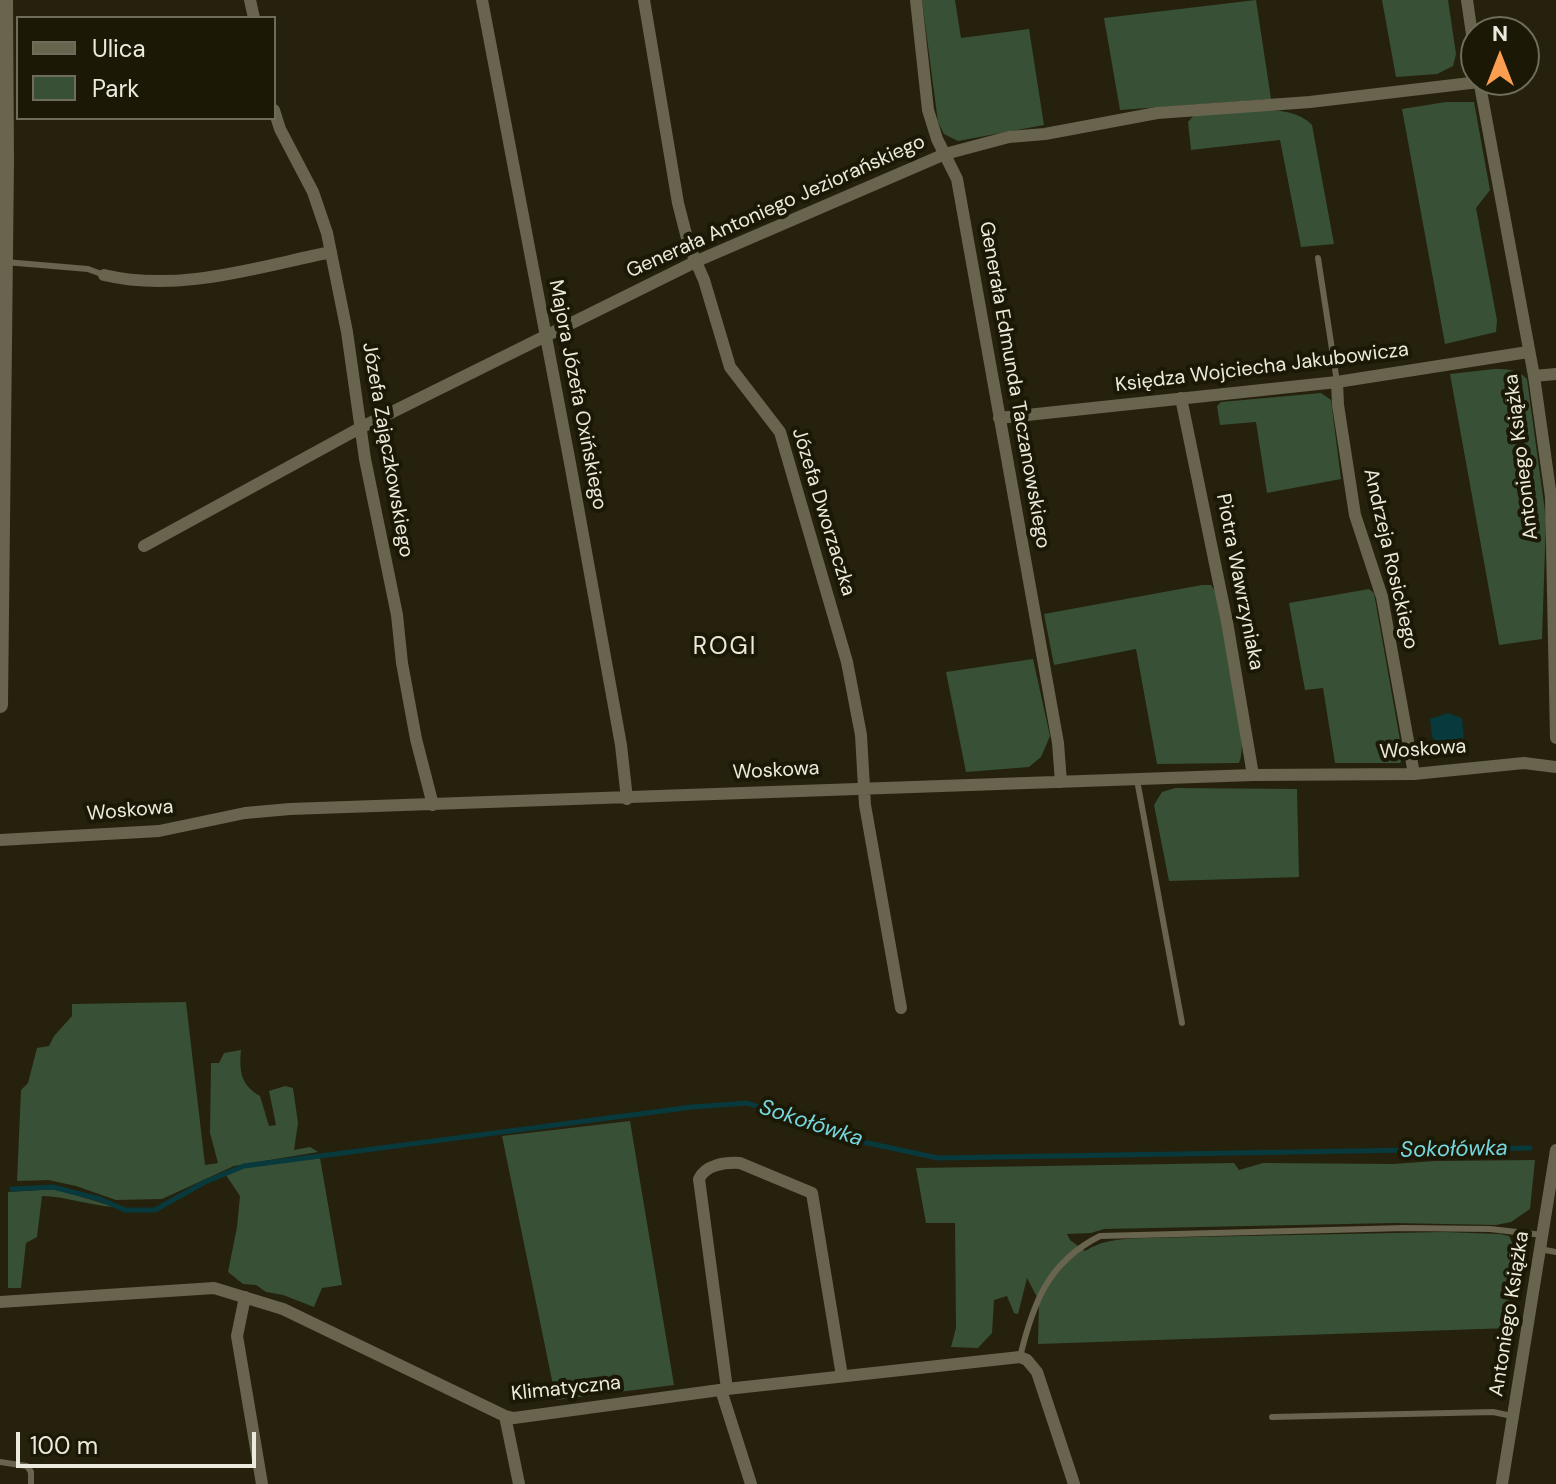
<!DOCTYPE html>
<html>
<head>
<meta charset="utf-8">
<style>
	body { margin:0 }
	#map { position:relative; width:1556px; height:1484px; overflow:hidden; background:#25210d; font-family:"DM Sans",sans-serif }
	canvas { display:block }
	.legend { position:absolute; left:16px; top:16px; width:260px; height:104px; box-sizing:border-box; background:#1b1805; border:2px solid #6f6c5b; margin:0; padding:10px 14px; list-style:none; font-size:24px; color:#eceadd }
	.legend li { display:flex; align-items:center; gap:16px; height:40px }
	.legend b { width:40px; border:2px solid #6f6c5b }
	.north { position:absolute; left:1460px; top:16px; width:80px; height:80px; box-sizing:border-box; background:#1b1805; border:2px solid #6f6c5b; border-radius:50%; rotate:0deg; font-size:22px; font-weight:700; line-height:32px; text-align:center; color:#eceadd }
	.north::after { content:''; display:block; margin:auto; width:28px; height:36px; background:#fb9e51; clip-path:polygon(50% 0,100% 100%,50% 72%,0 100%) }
	.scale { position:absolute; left:16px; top:1432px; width:240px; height:36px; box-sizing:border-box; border:4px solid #eceadd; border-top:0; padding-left:10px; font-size:24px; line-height:28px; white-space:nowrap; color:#eceadd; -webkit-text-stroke:6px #1b1805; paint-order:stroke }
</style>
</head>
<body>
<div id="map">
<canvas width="1556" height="1484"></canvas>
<ul class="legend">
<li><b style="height:10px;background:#68644e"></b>Ulica</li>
<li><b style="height:22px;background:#385036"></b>Park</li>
</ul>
<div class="north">N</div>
<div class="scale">100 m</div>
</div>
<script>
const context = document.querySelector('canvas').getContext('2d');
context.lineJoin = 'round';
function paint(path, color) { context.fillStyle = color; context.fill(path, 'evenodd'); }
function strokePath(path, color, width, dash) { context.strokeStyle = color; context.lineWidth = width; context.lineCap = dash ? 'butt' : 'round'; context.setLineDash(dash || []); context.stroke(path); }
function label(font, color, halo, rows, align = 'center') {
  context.font = font + ' "DM Sans",sans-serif'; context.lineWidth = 8; context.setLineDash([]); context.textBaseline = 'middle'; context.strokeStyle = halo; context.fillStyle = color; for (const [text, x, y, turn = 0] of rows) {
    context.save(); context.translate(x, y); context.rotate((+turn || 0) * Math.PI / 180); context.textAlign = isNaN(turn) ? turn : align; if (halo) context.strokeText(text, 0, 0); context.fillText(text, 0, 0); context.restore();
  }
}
const green = new Path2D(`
	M922,0H955L961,38L1029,29L1044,125L958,141L944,134L938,122Z
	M1256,0L1271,99L1120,110L1104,18Z
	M1382,0H1448L1456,54L1453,66L1437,74L1396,77Z
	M1446,102H1474L1490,190L1476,208L1497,320L1496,332L1445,344L1402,109Z
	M1254,109C1273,110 1298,110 1312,125L1334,244L1301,247L1280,140L1191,150L1188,122L1194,115Z
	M1494,369C1506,369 1518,369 1527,379L1546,519L1542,639L1499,645L1450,374Z
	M1321,393L1331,400L1341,479L1267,493L1256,422L1220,425L1217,406L1221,402Z
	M1202,585H1211L1218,595C1223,624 1251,743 1239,763L1157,764L1136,649L1054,665L1044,614Z
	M1369,589L1374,593L1403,757L1400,763H1335L1323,688L1305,690L1289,603Z
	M1033,659L1050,736L1041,757L1029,767L966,772L946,672Z
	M1175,788L1297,789L1299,877L1169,881L1154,805L1162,792Z
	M186,1002L205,1165L218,1163L210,1133L211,1063H219L224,1053L241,1050C239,1072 241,1085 260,1096L269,1126L276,1125L269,1091L285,1086L293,1088L298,1123L294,1150L310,1147L318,1152L234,1166L162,1199L116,1200L76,1186L48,1180L17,1181L21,1090L28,1083L37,1048L49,1046L54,1036L72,1016V1004Z
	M630,1121L674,1385L556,1400L502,1136Z
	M320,1158L342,1285L322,1288L314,1307L283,1295L266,1292L256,1285L243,1284L228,1272L237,1227L240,1196L226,1175L245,1167Z
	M1535,1160L1530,1209L1511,1222L1496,1225L1394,1223L1104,1229L1091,1233L1067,1234L1070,1240L1085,1251C1104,1239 1123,1239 1145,1238L1443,1232L1500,1234L1509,1236L1522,1264L1510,1328L1038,1344L1039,1301L1027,1278L1018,1314L1014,1313L1007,1296L994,1300L992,1333L978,1348L951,1347L956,1328L955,1223H926L916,1168L1234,1163L1239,1170L1263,1163L1393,1164L1435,1161Z
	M56,1189L115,1207C90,1206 65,1196 42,1196L37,1237L26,1243L21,1288H8V1192Z`);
const water = new Path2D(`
	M1448,713L1462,718L1464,740L1461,744L1439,746L1432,737L1430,719Z`);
const stream = new Path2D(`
	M12,1189L53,1187L100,1199L125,1210H155L205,1182L244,1166L692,1107L747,1103L863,1142L938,1158L1530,1148`);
const service = new Path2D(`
	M1318,258L1337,382
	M5,262L88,269L104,275
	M1137,780L1182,1023
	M1540,1249L1556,1252
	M1020,1357C1033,1303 1048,1262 1100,1236L1405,1228L1490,1229L1543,1235
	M1272,1417L1493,1412L1512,1416
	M0,1462L27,1466L31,1472V1484`);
const minor = new Path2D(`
	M250,0L254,18
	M482,0L570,463L621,745L627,799
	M644,0L678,203L689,246L704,280L730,367L780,432L847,662L861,735L865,805L901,1008
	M916,0L928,110L937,139L957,179L1058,743L1061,782
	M1467,0L1476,62
	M1479,80L1534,376L1551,497L1556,738
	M274,110L280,129L313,192L327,233L347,332L365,459L397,615L402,663L416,739L433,805
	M104,275C179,293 257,267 331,252
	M1534,376L1556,374
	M1337,382L1338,405L1355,515L1382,597L1414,774
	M1181,398L1227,622L1253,775
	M999,418L1337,382L1528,352
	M144,546L360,428L697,261L945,154L1009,137L1045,134L1157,113L1310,102L1479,82
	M0,840L159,831L245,813L290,809L1253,775L1414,774L1524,763L1556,767
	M245,1297L237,1336L262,1484
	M0,1302L214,1288L283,1309L505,1416L514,1418L727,1389L1020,1357L1027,1360L1037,1372L1074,1484
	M727,1389L699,1179C705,1165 725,1162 740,1163L812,1193L842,1376
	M721,1390L751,1484
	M505,1416L519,1484
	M1502,1484L1556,1150`);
const tertiary = new Path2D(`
	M0,705L6,160L5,0`);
const streetNames = [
	["Generała Antoniego Jeziorańskiego",776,207,-24],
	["Księdza Wojciecha Jakubowicza",1262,368,-7],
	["Generała Edmunda Taczanowskiego",1014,385,80],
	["Majora Józefa Oxińskiego",577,395,79],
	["Józefa Zajączkowskiego",387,450,80],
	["Antoniego Książka",1522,457,-97],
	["Józefa Dworzaczka",823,512,73],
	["Andrzeja Rosickiego",1390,559,77],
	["Piotra Wawrzyniaka",1239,582,79],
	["Woskowa",1423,750,-4],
	["Woskowa",776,771,-3],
	["Woskowa",130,811,-5],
	["Antoniego Książka",1510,1314,-81],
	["Klimatyczna",566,1389,-6]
];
const waterNames = [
	["Sokołówka",811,1124,18],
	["Sokołówka",1454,1150,-1]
];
const quarterNames = [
	["ROGI",725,648]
];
paint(green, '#385036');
paint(water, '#07393d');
strokePath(stream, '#07393d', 5);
strokePath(service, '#68644e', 6);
strokePath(minor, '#68644e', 12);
strokePath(tertiary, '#68644e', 16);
label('20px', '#eceadd', '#1b1805', streetNames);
label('italic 22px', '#76d7df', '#1b1805', waterNames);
context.letterSpacing = '2px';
label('24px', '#eceadd', '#1b1805', quarterNames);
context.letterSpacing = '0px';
</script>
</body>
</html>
